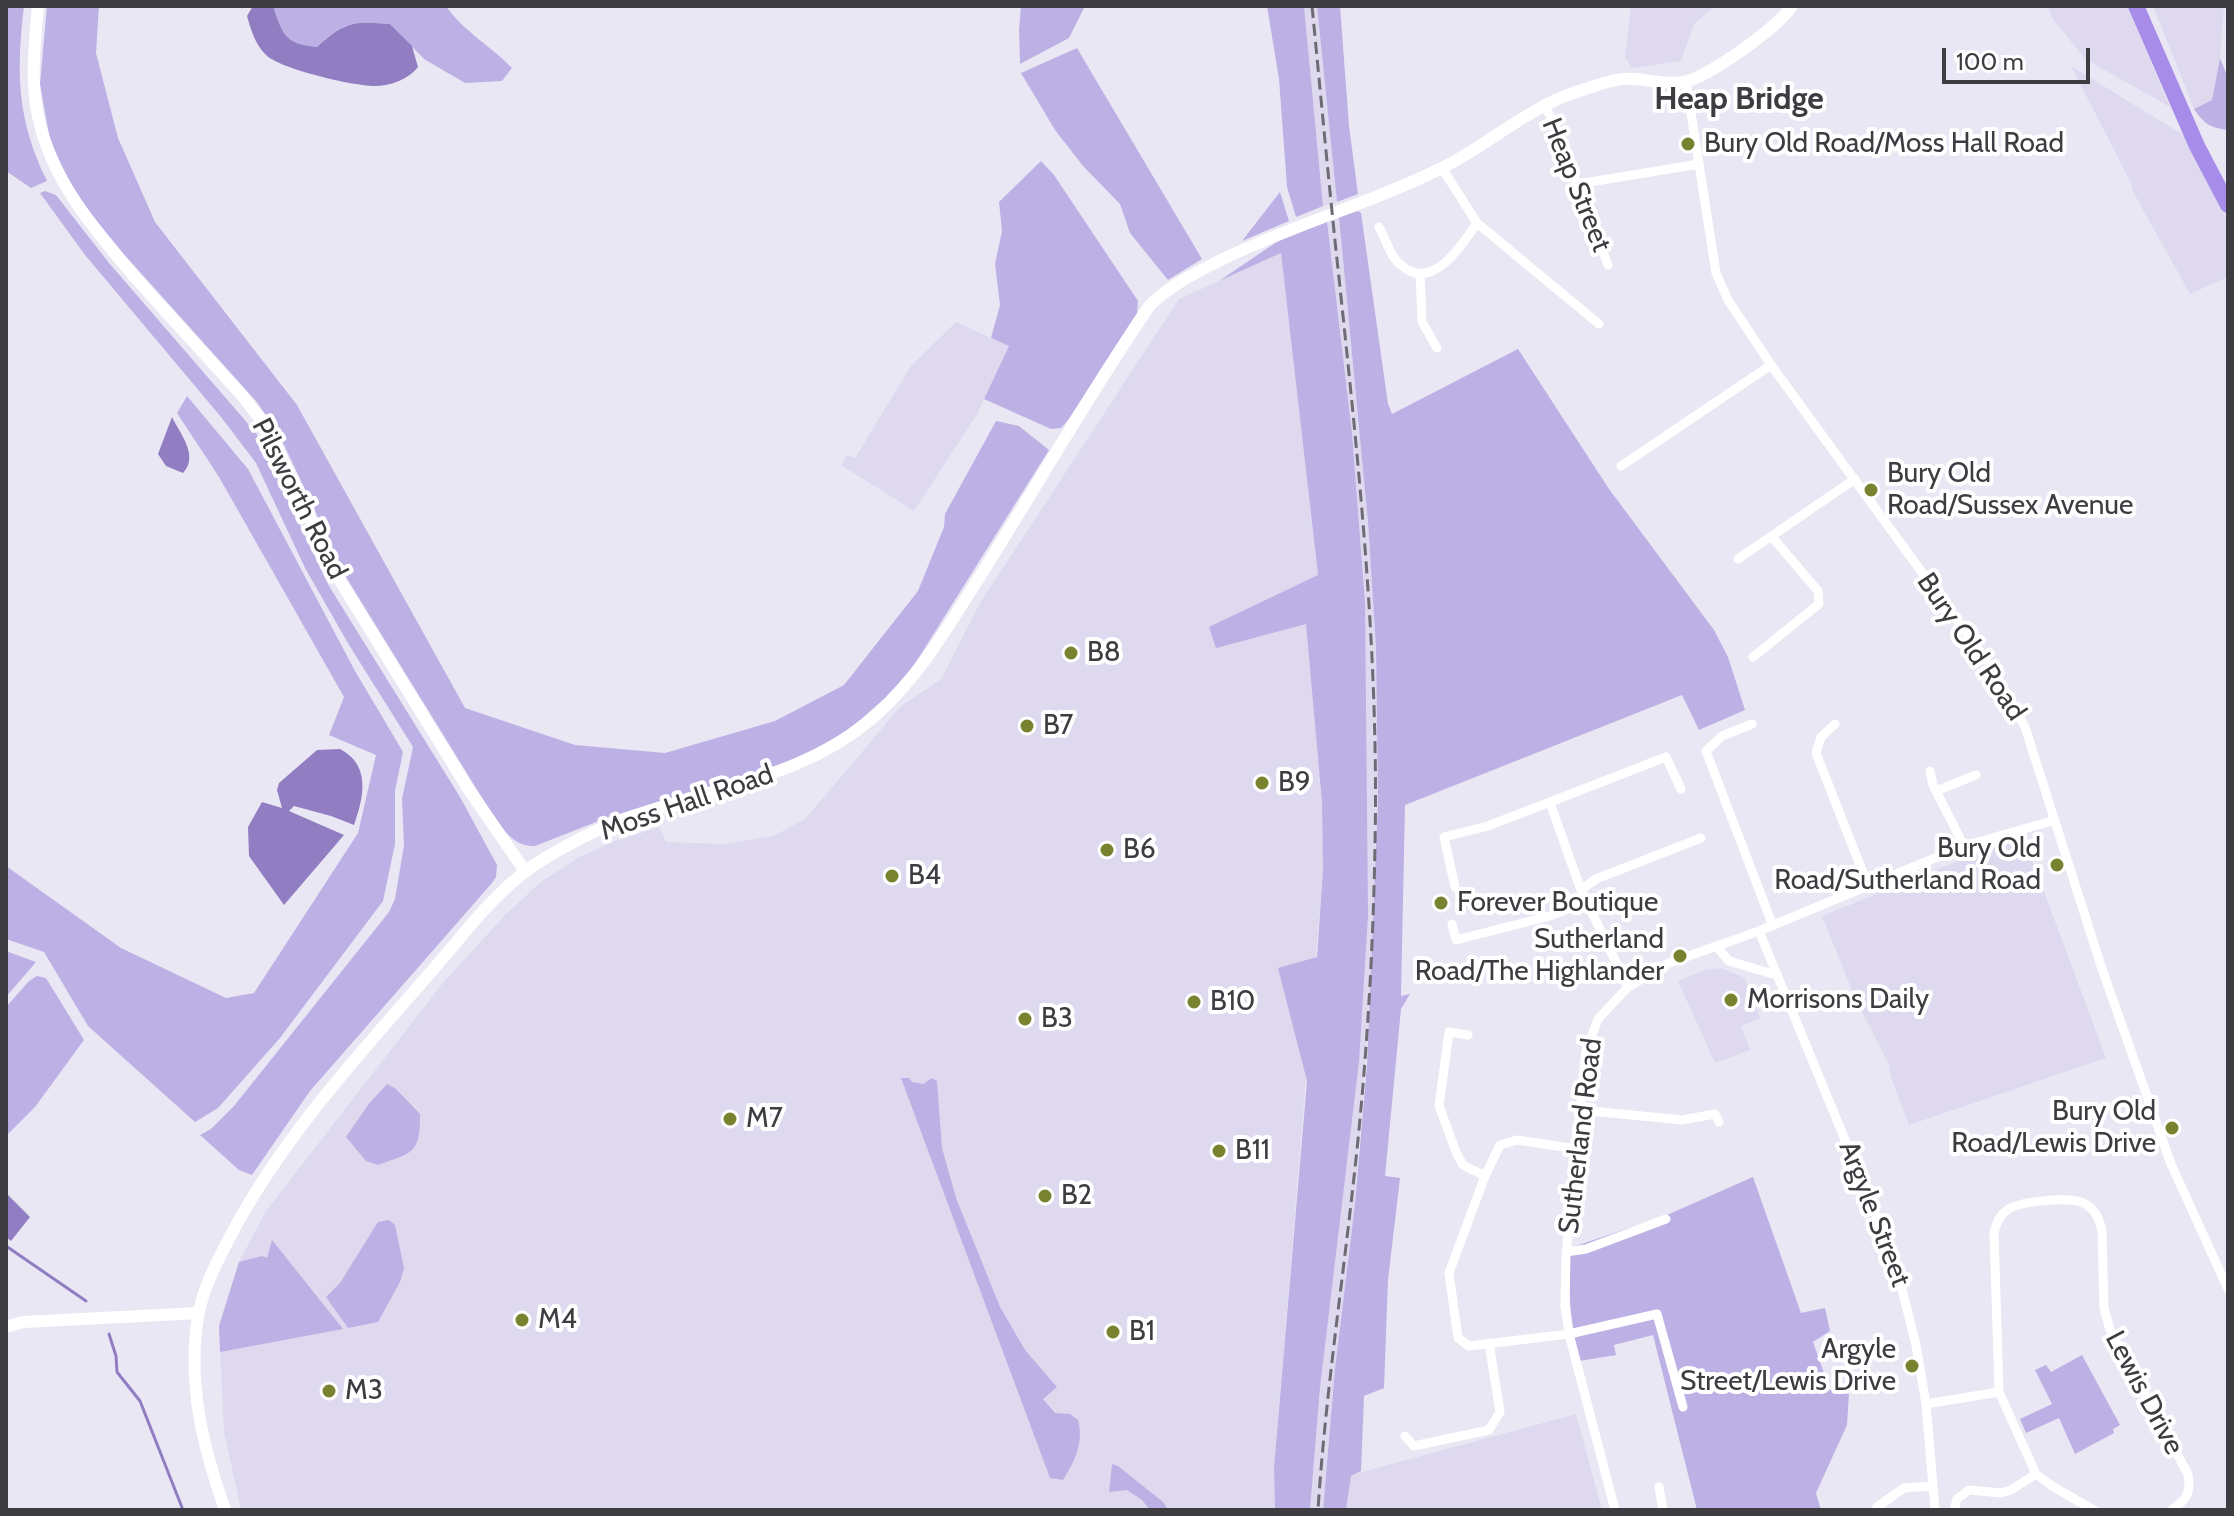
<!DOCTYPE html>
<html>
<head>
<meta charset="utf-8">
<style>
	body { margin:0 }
	#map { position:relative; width:2234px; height:1516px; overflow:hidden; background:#eae7f5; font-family:Cabin,sans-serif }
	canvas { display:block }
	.frame { position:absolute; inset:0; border:8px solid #3d3c41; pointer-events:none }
	.scale { position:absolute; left:1942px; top:48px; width:148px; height:36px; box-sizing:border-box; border:4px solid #3d3c41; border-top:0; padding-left:10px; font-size:24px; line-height:28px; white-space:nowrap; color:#3d3c41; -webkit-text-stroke:6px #fff; paint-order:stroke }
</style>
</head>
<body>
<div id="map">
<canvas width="2234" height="1516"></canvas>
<div class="frame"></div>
<div class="scale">100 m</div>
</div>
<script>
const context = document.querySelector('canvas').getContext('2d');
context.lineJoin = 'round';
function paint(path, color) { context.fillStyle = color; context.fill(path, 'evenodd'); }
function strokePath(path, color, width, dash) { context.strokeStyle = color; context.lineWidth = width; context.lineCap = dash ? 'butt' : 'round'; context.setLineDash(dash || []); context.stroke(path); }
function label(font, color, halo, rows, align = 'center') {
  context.font = font + ' Cabin,sans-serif'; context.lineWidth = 8; context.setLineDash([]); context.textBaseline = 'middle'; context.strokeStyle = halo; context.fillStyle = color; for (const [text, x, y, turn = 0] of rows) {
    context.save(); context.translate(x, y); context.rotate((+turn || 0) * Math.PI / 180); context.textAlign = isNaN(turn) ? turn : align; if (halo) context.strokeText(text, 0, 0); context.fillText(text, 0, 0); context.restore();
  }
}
const built = new Path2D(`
	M1304,6H1317L1337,202L1323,206Z
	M1631,6H1715L1694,24L1681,61L1632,68L1625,57Z
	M2047,6H2127L2170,107L2085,59L2053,19Z
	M2153,6H2224L2220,57L2212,100L2194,109Z
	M2071,66L2185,136L2228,221V277L2190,294L2132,190L2131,183Z
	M1339,217L1368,522L1376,647L1378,802L1374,943L1355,1204L1335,1369L1323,1510H1310L1320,1388L1359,1062L1365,602L1352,433L1327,221Z
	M1281,253L1319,586L1323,870L1274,1468L1275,1510H241L224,1432L219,1326L239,1262L266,1211L442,984L506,914L541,882L581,856L613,842L659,827L666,842L724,844L774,836L806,818L900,707L941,679L980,603L1179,299Z
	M956,322L1009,346L976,416L914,511L841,465L847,455L855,458L911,366Z
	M2024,838L2106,1058L1909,1125L1890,1075L1889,1065L1856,1000L1822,916L1983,851Z
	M1721,968L1745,978L1760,1018L1741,1026L1750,1050L1715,1063L1678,981L1704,970Z
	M1576,1414L1602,1510H1346L1351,1475Z`);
const green = new Path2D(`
	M6,6H24C16,73 17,120 47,181L31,188L6,171Z
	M47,6H99L96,53L118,138L155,222L297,405L465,708L575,745L665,753L775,721L844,685L918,591L944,527L945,514L996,421L1019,426L1049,450L911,670L885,698L860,720L834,740L803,756L763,772L609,817L535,846C516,846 509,836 497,822L346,577L278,432L256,401L122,252L82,203L66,176L50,140L40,84Z
	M273,6H446C463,31 491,46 512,68L502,81L465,83L424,59L390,24C354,21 344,21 317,47C285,44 283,35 273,6Z
	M1021,6H1085L1069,38L1020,64L1019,29Z
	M1267,6H1304L1323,206L1296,217L1287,187L1279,79Z
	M1317,6H1340L1349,126L1358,194L1337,202Z
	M1077,48L1202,259L1168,280L1130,233L1120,204L1083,166L1055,130L1021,73Z
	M2220,58L2228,78V130C2211,128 2204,124 2194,109L2212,100Z
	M1041,161L1054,175L1138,301L1137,314L1068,420L1061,428L1051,429L984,399L1009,346L991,338L1000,305L995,264L1002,231L999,202Z
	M45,191L56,195L109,263L256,433L329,586L460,797L497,865L496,877L492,883L310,1091L252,1175L239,1170L200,1135L211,1129L234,1106L389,912L395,899L404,845L402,799L413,747L349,645L305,568L256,463L221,417L85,255L40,193Z
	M1280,192L1289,221L1242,241Z
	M1358,211L1361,213L1388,404L1392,414L1518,349L1609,489L1714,630L1728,657L1745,710L1699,730L1682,695L1405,805L1401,996L1410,994L1401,1009L1385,1176L1400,1178L1388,1280L1384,1388L1364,1396L1361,1471L1351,1476L1346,1510H1323L1335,1369L1355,1204L1367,1065L1378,802L1376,647L1368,522L1339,217Z
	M1327,221L1352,433L1365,602L1368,915L1359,1062L1320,1388L1310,1510H1275L1274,1468L1307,1081L1278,968L1317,957L1323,870L1322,802L1306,624L1216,648L1209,627L1318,575L1281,253L1219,281L1284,237Z
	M187,396L248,469L355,671L403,752L395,791V844L383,901L280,1038L218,1108L195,1122L88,1026L44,952L6,939V866L121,948L226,998L254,993L358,833L376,755L329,735L344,697L219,477L177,413Z
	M6,951L36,962L6,997Z
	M37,976L46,978L84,1040L35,1107L6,1136V1007L29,981Z
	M901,1078H909L912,1082L923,1084L932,1078L937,1081L942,1148L956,1198L1000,1307L1025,1350L1057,1387L1043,1399L1055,1413L1070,1414L1078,1420C1084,1442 1075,1461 1063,1480L1050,1478Z
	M387,1084L396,1089L420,1114C420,1155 413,1152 378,1165L366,1161L346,1137L368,1105Z
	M1753,1177L1801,1313L1825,1308L1830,1331L1813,1342L1830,1390L1849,1394L1847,1425L1816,1493L1821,1510H1697L1653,1335L1614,1345L1616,1355L1579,1361C1571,1323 1567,1287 1570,1248L1667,1215Z
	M389,1220L395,1225L404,1268L400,1282L378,1322L348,1328L326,1297L340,1283L378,1222Z
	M272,1240L343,1329L220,1352L219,1326L239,1262L262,1256L267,1258Z
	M2082,1355L2120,1425L2113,1429L2114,1433L2075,1454L2059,1418L2026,1433L2020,1419L2052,1404L2035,1370L2046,1365L2051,1372Z
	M1112,1464L1118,1466L1163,1502L1168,1510H1150L1142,1500L1127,1490L1109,1492Z`);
const water = new Path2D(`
	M253,6H273C283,35 285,44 317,47C345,21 354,21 390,24L412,46L418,67C409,79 391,86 374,86C354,86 280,69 266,55C255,44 251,30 247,16Z
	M172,417C181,435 199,456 183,473L166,466L158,454Z
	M340,749C371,765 364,797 354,825L331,816L294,806L289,811L344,835L284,905L249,856L248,827L262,802L282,808L277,790L279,783L317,750Z
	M6,1193L30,1217L11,1241L6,1237Z`);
const stream = new Path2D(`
	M6,1246L86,1301
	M109,1334L116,1356L117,1372L140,1401L183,1510`);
const street = new Path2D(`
	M1686,81L1716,273L1728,300L1771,365L1993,670L2025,727L2101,966L2171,1164L2228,1289
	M1543,104L1554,122L1608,265
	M1442,168L1477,223L1599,324
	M1578,184L1699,164
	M1379,227C1386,239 1390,257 1401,265C1432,293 1462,245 1477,223
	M1420,274L1422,322L1437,348
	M1621,466L1771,365
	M1738,559L1855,479
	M1753,657L1819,604L1818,591L1772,537
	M1752,724L1722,736L1706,751L1773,926
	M1835,724L1821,737L1816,753L1869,888
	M1930,771L1933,785L1964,846
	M1936,791L1976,775
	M1550,803L1581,890L1628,987
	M1455,887L1444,837L1488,826L1666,757L1681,789
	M1581,890L1596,879L1701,838
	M1452,924L1456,940L1550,916L1586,901
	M1759,931L1895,1261L1916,1345L1926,1404L1935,1510
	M1717,947L1729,961L1776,975
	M1468,1035L1449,1032L1439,1106L1456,1152L1463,1165L1485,1176
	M1581,1110L1682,1120L1715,1114L1719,1122
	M1577,1149L1517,1140L1500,1145L1485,1176L1449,1273L1458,1338L1469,1346L1569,1334L1657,1314L1683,1407
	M1566,1252L1586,1249L1666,1219
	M1926,1404L1999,1392
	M1405,1436L1414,1446L1489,1430L1500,1412L1489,1343
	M1659,1487L1663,1510
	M1615,1510L1569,1334L1565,1306L1566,1255L1586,1051L1598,1019L1628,987L1669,963L1759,931L1964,846L2055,820
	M1876,1510L1877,1507L1904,1488L1933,1486
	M1954,1510L1957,1499L1969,1490L2001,1493L2011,1490L2036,1474
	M2094,1510L2052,1486L2036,1474L1999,1392L1994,1233C1996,1224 1999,1216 2006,1211C2017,1201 2067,1197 2081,1202C2094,1207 2100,1219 2102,1232L2104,1308L2110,1330L2188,1474C2191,1493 2187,1499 2172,1510`);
const secondary = new Path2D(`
	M38,6C35,42 30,79 38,116C51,179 93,228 134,276C170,317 208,357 244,398L265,425L275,444L339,579L469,790L525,871
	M6,1327L23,1322L199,1313
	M225,1510C203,1447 187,1383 198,1317C203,1287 218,1260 232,1233C283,1137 359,1054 431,972C466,932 500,884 547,857C574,841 605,825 636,815C720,786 807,776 876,715C922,674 951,621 984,570C1039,482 1091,391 1150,305C1171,285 1195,273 1221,260C1292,225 1369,204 1440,169C1489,145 1529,106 1582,90C1595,86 1610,80 1623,79C1643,77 1664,86 1684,82C1710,76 1777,28 1792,6`);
const highway = new Path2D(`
	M2136,6L2197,146L2228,205`);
const rail = new Path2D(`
	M1312,6C1321,97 1329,187 1339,278C1359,467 1379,655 1375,845C1373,959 1366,1073 1353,1186C1341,1294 1325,1401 1318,1510`);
const markers = [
	[1688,144,8,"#78822f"],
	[1871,490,8,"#78822f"],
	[1071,653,8,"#78822f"],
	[1027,726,8,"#78822f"],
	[1262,783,8,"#78822f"],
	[1107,850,8,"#78822f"],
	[2057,865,8,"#78822f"],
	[892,876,8,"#78822f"],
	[1441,903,8,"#78822f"],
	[1680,956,8,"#78822f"],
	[1731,1000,8,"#78822f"],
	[1194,1002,8,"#78822f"],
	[1025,1019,8,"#78822f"],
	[730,1119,8,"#78822f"],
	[2172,1128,8,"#78822f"],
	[1219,1151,8,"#78822f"],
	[1045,1196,8,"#78822f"],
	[522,1320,8,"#78822f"],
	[1113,1332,8,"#78822f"],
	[1912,1366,8,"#78822f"],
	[329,1391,8,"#78822f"]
];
const poiNames = [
	["Bury Old Road/Moss Hall Road",1704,144],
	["Bury Old",1887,474],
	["Road/Sussex Avenue",1887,506],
	["B8",1087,653],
	["B7",1043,726],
	["B9",1278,783],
	["Bury Old",2041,849,"right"],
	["Road/Sutherland Road",2041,881,"right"],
	["B6",1123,850],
	["B4",908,876],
	["Forever Boutique",1457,903],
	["Sutherland",1664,940,"right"],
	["Road/The Highlander",1664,972,"right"],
	["Morrisons Daily",1747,1000],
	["B10",1210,1002],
	["B3",1041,1019],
	["Bury Old",2156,1112,"right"],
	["Road/Lewis Drive",2156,1144,"right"],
	["M7",746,1119],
	["B11",1235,1151],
	["B2",1061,1196],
	["M4",538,1320],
	["B1",1129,1332],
	["Argyle",1896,1350,"right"],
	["Street/Lewis Drive",1896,1382,"right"],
	["M3",345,1391]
];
const streetNames = [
	["Heap Street",1576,185,68],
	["Pilsworth Road",299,499,63],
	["Bury Old Road",1971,647,56],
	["Moss Hall Road",687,803,-19],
	["Sutherland Road",1581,1136,-83],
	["Argyle Street",1874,1214,69],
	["Lewis Drive",2144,1393,62]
];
const quarterNames = [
	["Heap Bridge",1739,100]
];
paint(built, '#ded9ee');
paint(green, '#bdb0e4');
paint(water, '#907dc2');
strokePath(stream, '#907dc2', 3);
strokePath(street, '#fff', 9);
strokePath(secondary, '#fff', 12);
strokePath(highway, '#a78ce9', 16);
strokePath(rail, '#6d6b73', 3, [12, 6]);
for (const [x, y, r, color] of markers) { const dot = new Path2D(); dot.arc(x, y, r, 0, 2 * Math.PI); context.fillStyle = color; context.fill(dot); strokePath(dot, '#fff', 3); }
label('28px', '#3d3c41', '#fff', poiNames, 'left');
label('28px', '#3d3c41', '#fff', streetNames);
label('bold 32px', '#3d3c41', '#fff', quarterNames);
</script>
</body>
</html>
